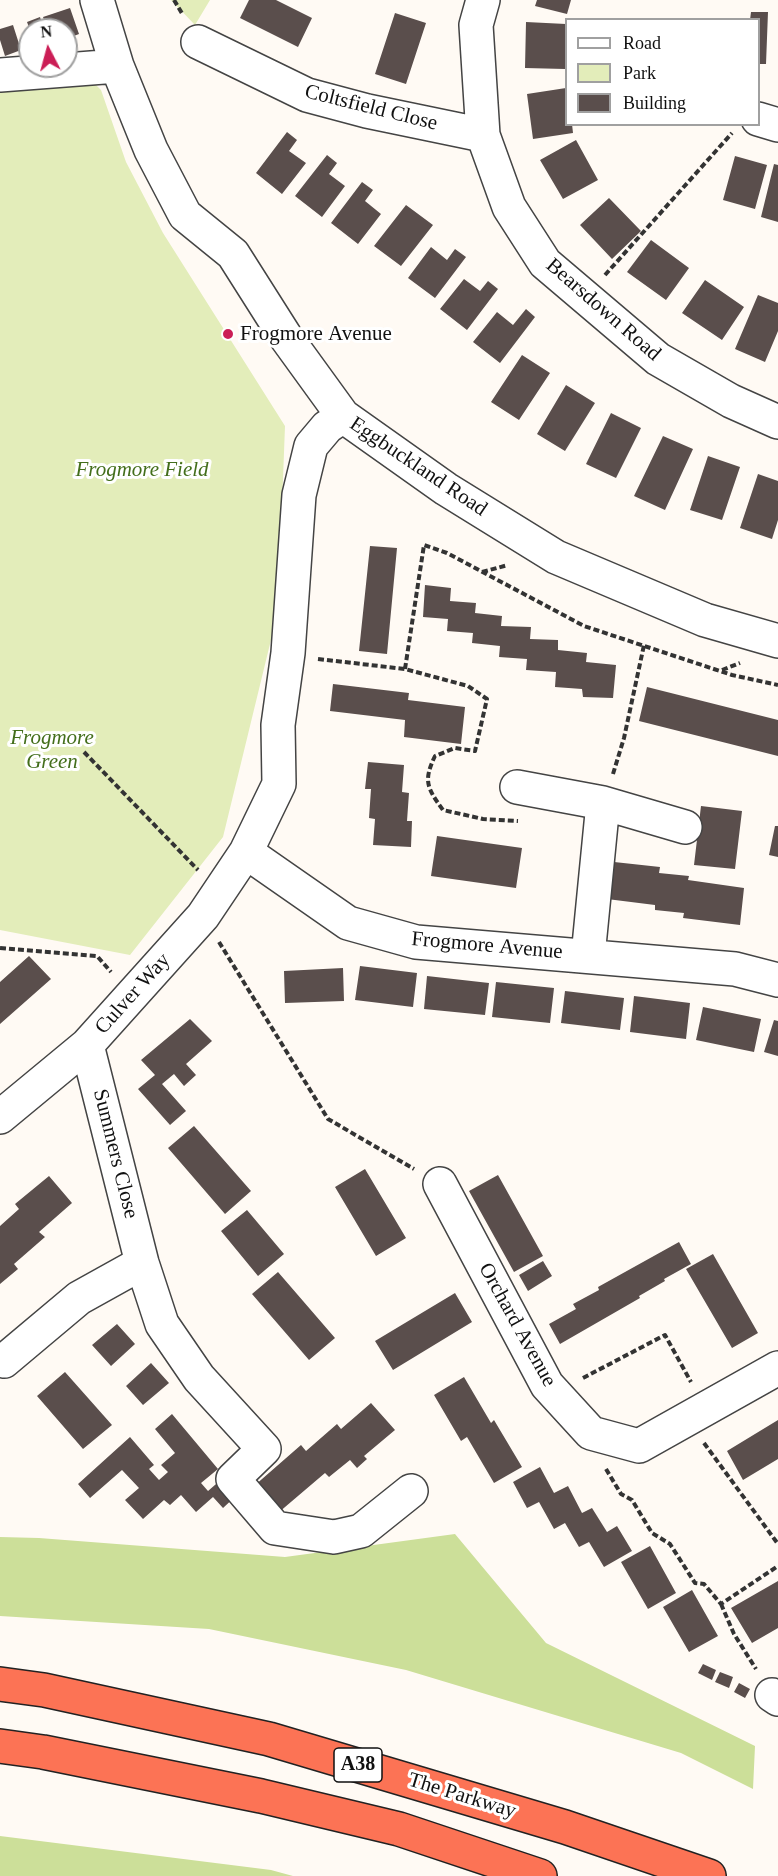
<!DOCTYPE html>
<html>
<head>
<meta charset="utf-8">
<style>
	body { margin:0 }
	#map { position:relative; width:778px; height:1876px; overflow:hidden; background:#fffaf4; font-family:Georgia,serif }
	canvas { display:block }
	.legend { position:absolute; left:565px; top:18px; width:195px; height:108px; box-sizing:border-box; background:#fff; border:2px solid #a0a0a0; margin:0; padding:8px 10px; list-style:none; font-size:18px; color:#111 }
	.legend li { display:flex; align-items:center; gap:12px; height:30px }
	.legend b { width:30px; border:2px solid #a0a0a0 }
	.north { position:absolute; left:18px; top:18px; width:60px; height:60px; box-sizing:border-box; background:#fff; border:2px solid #a0a0a0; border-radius:50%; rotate:354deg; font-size:16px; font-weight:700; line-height:24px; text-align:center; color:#111 }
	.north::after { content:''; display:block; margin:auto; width:21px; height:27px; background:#cb1e56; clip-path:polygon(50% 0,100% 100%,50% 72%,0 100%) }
</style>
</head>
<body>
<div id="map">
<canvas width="778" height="1876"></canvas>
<ul class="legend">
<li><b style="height:8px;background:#fff"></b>Road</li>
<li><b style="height:16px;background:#e3edba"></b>Park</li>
<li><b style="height:16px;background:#5a4e4c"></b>Building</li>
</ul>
<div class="north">N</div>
</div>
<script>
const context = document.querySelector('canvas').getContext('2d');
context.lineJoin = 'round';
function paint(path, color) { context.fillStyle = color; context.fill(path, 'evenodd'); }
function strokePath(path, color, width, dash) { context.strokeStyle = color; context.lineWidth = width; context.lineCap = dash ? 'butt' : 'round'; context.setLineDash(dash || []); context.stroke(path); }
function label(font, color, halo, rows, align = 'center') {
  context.font = font + ' Georgia,serif'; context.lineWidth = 6; context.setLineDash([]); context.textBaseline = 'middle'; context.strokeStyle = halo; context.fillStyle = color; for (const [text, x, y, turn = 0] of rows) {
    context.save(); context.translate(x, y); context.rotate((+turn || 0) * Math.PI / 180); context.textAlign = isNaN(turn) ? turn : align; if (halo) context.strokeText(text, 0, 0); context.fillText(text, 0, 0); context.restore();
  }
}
const green = new Path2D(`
	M171,0H210L195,25Z
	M94,83L101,90L126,162L163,233L285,426L278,611L223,837L130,955L0,930V87Z`);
const forest = new Path2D(`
	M455,1534L546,1643L755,1746L753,1789L681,1753L406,1670L209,1629L0,1616V1537L39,1538L285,1557Z
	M0,1836L271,1870L293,1876H0Z`);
const building = new Path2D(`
	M249,0H276L312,18L298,47L240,18Z
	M537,0H571L567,14L535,6Z
	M70,8L79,34L66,39V30H48L43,17Z
	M751,12H768L766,64H759V20H750Z
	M395,13L426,23L406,84L375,74Z
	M40,17L44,30H30L27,22Z
	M526,22L566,24L565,69L525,68Z
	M13,25L21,50L5,56L0,40V29Z
	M566,88V124H572L573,133L533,139L527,94Z
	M287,132L297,140L289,151L306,163L282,194L256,173Z
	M576,140L598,180L563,199L540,160Z
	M327,155L337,163L329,174L345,186L322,217L295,196Z
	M735,156L767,165L755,209L723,200Z
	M774,164L778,165V222L761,217Z
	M362,182L373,190L365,201L381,214L358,244L331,223Z
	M609,198L641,231L612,259L580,225Z
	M406,205L433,225L401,266L374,246Z
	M651,240L689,268L666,300L627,272Z
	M431,247L447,260L455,249L466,257L435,298L408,278Z
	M464,279L480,291L488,281L498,289L467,330L440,309Z
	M705,280L744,307L722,340L682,313Z
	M758,295L778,303V331L765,362L735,349Z
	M526,309L535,317L500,363L473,342L497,312L513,325Z
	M522,355L550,373L519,420L491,402Z
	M566,385L595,403L565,451L537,434Z
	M611,413L641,428L616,478L586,464Z
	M663,436L693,449L665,510L634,496Z
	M708,456L740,467L722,520L690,510Z
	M758,474L778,481V520L772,539L740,528Z
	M370,546L397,548L387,654L359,651Z
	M425,585L451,588L450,601L476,603L475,613L502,616L501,626L531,627L530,639L558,640V650L587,653L586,662L616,665L613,698L583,697L582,689L555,687L556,672L526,670L527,659L499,657L500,646L472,643L473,633L447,631L448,619L423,617Z
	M333,684L409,693L408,700L465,707L461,744L404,737L405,720L330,711Z
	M647,687L778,720V756L639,721Z
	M368,762L404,765L402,792L409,793L407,821H412L411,847L373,845L375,819L369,818L371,789H365Z
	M701,806L742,811L735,869L694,865Z
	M775,826H778V857L769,855Z
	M437,836L522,848L516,888L431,876Z
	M605,861L660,867L659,873L689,876L688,880L744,888L740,925L683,918L684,913L655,910V905L599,898Z
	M29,956L51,979L0,1024V982Z
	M360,966L417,973L413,1007L355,1000Z
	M343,968L344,1001L285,1003L284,971Z
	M427,976L489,983L485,1015L424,1009Z
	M496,982L554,988L550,1023L492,1017Z
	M565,991L624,998L620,1030L561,1023Z
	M634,996L690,1003L686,1039L630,1032Z
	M703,1007L761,1019L754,1052L696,1040Z
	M190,1019L212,1041L186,1064L196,1075L184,1086L174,1074L162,1084L186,1111L170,1125L138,1089L155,1075L141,1060Z
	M774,1020L778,1021V1056L764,1052Z
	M194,1126L251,1191L225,1214L168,1148Z
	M365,1169L406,1238L376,1256L335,1187Z
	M498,1175L543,1256L514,1272L469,1191Z
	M49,1176L72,1203L39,1232L45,1237L14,1264L18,1269L0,1284V1226L19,1209L15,1204Z
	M247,1210L284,1254L258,1276L221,1231Z
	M679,1242L691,1264L664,1279L665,1281L639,1296L640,1298L560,1344L549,1324L576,1309L573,1304L599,1290L598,1287Z
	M713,1254L758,1333L732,1348L686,1269Z
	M543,1261L552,1276L528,1291L519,1275Z
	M278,1272L335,1338L309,1360L252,1294Z
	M455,1293L472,1322L393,1370L375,1341Z
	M117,1324L135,1344L111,1366L92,1345Z
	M151,1363L169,1383L143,1405L126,1386Z
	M65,1372L112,1425L83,1449L37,1396Z
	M464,1377L491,1423L494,1420L522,1467L494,1483L467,1437L461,1441L434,1395Z
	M371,1403L395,1430L364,1456L367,1459L357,1468L350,1460L329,1477L325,1473L278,1513L254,1486L301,1445L306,1451L337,1424L341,1429Z
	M172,1414L218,1469L201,1483L208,1491L223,1478L238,1494L223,1508L213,1497L196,1512L181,1495L170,1505L164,1500L143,1519L125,1500L139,1488L122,1470L90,1498L78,1484L130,1437L154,1465L149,1469L159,1480L168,1472L161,1465L175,1453L155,1429Z
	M778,1420V1459L743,1480L727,1451Z
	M540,1467L554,1493L568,1486L582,1513L592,1508L607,1532L617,1526L632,1551L604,1567L589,1542L579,1547L565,1523L554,1529L539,1502L527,1508L513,1482Z
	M650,1546L676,1593L648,1609L621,1562Z
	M778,1581V1628L752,1643L731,1608Z
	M692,1590L718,1636L689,1652L663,1607Z
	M703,1664L716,1670L712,1680L698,1673Z
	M720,1672L733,1677L729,1688L715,1682Z
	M739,1683L750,1689L745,1698L734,1692Z`);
const path = new Path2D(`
	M174,0L183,15
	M605,275L732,133
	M482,572L508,565
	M318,659L405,669L468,686L487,699L475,751L455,748L435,756C423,781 427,788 443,810L483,819L518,821
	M405,669L424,545L447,553L584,626L732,675L778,685
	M722,670L740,663
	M84,752L198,870
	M613,774L624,738L644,645
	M219,942L328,1119L414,1169
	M0,948L97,956L111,972
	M583,1378L665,1335L691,1382
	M704,1443L778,1544
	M606,1469L621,1494L632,1500L652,1533L670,1544L695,1583L704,1584L721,1604L778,1566
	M721,1604L734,1634L756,1669`);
const minor = new Path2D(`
	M97,0L117,66L151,150L185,215L233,254L285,336L343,416L446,489L556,557L705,620L778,641
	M483,0L476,25L483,135L509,207L545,263L658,359L731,401L778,422
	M198,42L307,95L367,111L483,135
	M0,75L117,66
	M758,119L778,125
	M517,787L603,803L685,827
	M246,852L348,923L416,942L735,969L778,980
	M588,956L603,803
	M87,1045L142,1263L162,1324L199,1378L264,1449L233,1479L275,1528L334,1537L361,1531L411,1491
	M0,1117L87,1045L203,916L246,852L279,784L278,725L288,653L299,495L311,446L327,427L343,416
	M440,1184L547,1385L591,1433L639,1446L778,1368
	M0,1360L4,1361L79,1298L142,1263
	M772,1695L778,1699`);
const highway = new Path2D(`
	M0,1684L44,1690L269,1739L565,1827L709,1876
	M0,1746L43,1752L261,1796L399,1829L540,1876`);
const markers = [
	[228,334,6,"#cb1e56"]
];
const shields = [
	[358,1765,48]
];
const shieldNames = [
	["A38",358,1765]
];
const streetNames = [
	["Coltsfield Close",371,108,14],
	["Bearsdown Road",603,310,41],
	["Eggbuckland Road",418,467,34],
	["Frogmore Avenue",487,946,5],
	["Culver Way",133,994,-48],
	["Summers Close",115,1154,76],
	["Orchard Avenue",517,1325,61],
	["The Parkway",462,1796,17]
];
const poiNames = [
	["Frogmore Avenue",240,334]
];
const parkNames = [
	["Frogmore Field",142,470],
	["Frogmore",52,738],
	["Green",52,762]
];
paint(green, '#e3edba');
paint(forest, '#ccdf99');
paint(building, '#5a4e4c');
strokePath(minor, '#444', 36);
strokePath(highway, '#222', 36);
strokePath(path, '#333', 4, [6, 3]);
strokePath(minor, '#fff', 33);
strokePath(highway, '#fc7355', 33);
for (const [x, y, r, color] of markers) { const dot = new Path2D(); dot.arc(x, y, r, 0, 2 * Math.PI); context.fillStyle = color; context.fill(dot); strokePath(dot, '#fff', 2); }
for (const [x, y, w] of shields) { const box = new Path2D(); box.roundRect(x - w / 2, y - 17, w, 34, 4.5); context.fillStyle = '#fff'; context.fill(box); strokePath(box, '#111', 1.5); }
label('bold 20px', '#111', null, shieldNames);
label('21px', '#111', '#fff', streetNames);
label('21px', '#111', '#fff', poiNames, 'left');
label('italic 21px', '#436e1b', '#fff', parkNames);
</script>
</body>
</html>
